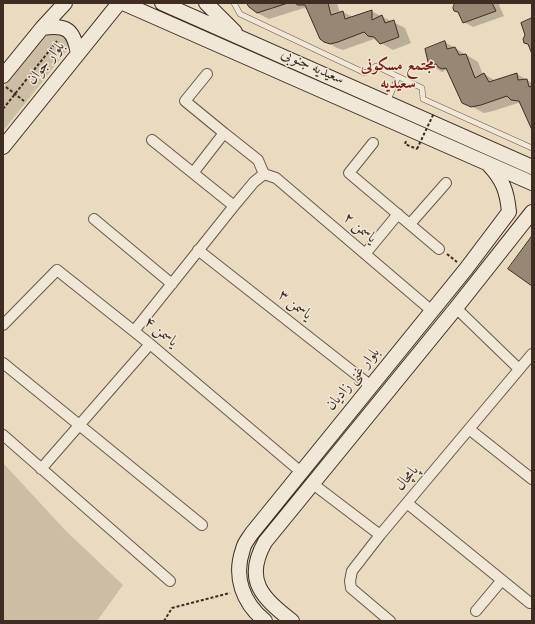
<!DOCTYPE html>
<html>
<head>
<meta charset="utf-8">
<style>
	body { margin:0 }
	#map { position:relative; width:535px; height:624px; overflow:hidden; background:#e9dac0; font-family:"Sorts Mill Goudy",serif }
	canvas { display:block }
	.frame { position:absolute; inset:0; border:4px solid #3f2d24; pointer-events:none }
</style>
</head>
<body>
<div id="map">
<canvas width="535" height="624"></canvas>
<div class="frame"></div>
</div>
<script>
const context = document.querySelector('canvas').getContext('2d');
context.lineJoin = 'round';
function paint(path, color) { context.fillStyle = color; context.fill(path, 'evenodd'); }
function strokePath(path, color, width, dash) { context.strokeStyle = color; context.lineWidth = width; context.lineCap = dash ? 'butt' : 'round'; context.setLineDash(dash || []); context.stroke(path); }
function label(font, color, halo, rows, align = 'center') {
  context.font = font + ' "Sorts Mill Goudy",Amiri,serif'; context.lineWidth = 3; context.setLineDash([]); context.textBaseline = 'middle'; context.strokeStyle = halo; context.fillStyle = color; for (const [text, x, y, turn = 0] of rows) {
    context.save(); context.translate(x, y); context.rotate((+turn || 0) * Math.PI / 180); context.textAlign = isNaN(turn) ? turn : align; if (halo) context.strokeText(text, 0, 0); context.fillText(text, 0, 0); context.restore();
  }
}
const green = new Path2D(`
	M62,32L67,38L69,48L3,131V88L47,33Z
	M3,463L66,531L123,585L97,621H3Z`);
const shadow = new Path2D(`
	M249,3H337L340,13L343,12L353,17L371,11L405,28L411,43L393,50L374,39L343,50L337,48L325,41L309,10L304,8L269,19L257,13Z
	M456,3H501L499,5L504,16L473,27L464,22L460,14L455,11Z
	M445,42L478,62L483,75L484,74L496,81L517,74L532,83V127L522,105L518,103L493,111L484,113L463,102L449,72L446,70L442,72L430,65Z`);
const building = new Path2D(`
	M247,3H288L257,13L249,7Z
	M295,3H328L331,15L343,11L345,19L372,10V20L382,15L385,23L394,20L399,37L380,44L374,37L368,36L364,32L338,42L330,44L324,42L320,39L305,5H298Z
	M455,3H492L496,11L463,23L458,12L454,11L453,8Z
	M532,18V54L528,44L524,43L523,39L525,35L521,23Z
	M445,41L447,49L455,47L459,55L466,54L475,78L484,73L489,82L517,73L518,80L527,79L529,87L532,86V130L519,101L511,100L507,96L481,105L471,107L462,103L446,68L442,69L438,67L436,64L429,66L425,49Z
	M532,236V286L508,269Z`);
const path = new Path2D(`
	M6,87L24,101
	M3,109L57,41
	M406,141L405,144L417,149
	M447,254L457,262
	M164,621L172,608L230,593`);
const lane = new Path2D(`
	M234,3L240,14L365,73L376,66L422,88L423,99L532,148
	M387,102L398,77`);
const street = new Path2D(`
	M224,133L258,160L264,174
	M152,140L234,206
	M373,143L349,173L439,249
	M193,173L224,133L185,101L207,74
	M264,174L276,178L432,311
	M94,219L172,284
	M410,224L446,183
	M198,250L371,386
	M365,254L398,214
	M456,308L519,369
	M3,325L57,270L150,344L301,472
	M134,331L234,206L254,182L264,174
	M3,363L202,525
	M469,429L532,479
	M3,435L170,581
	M41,469L150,344
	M313,484L380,535
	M407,503L530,603
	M476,611L502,580
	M390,621L351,588L350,581L352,571L380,535L532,354`);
const secondary = new Path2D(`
	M123,3L532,183
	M162,3L532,167
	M206,3L235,32
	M42,28C67,24 74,30 78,54
	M3,76L42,28L65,3
	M3,147L119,3
	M265,621C243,603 233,577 243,549C244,543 249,538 252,533L466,269L509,212C507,191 503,180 488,164
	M292,621C263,598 243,581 265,542L456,308L532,212`);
const pathBridge = new Path2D(`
	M417,149L434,113`);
const streetNames = [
	["بلوار جوان",47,64,-51],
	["سعیدیه جنوبی",312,68,24],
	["یاسمن ۲",359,229,40],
	["یاسمن ۳",294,306,38],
	["یاسمن ۴",160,333,39],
	["بلوار غنی زادیان",354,380,-51],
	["پامچال",408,479,-50]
];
const neighbourhoodNames = [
	["مجتمع مسکونی",398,67],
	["سعیدیه",398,85]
];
paint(green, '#ccbda5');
paint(shadow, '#0003');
paint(building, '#978775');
strokePath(building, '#3f2d24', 1);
strokePath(lane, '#6a584b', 6);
strokePath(street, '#6a584b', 12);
strokePath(secondary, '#3f2d24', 16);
strokePath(path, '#3f2d24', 2, [3, 2]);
strokePath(lane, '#f1e7d6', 5);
strokePath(street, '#f1e7d6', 10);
strokePath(secondary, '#f1e7d6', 14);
strokePath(pathBridge, '#3f2d24', 2, [3, 2]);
label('15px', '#3f2d24', '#f1e7d6', streetNames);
label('bold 16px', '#7a1f14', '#f1e7d6', neighbourhoodNames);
</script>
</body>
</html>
